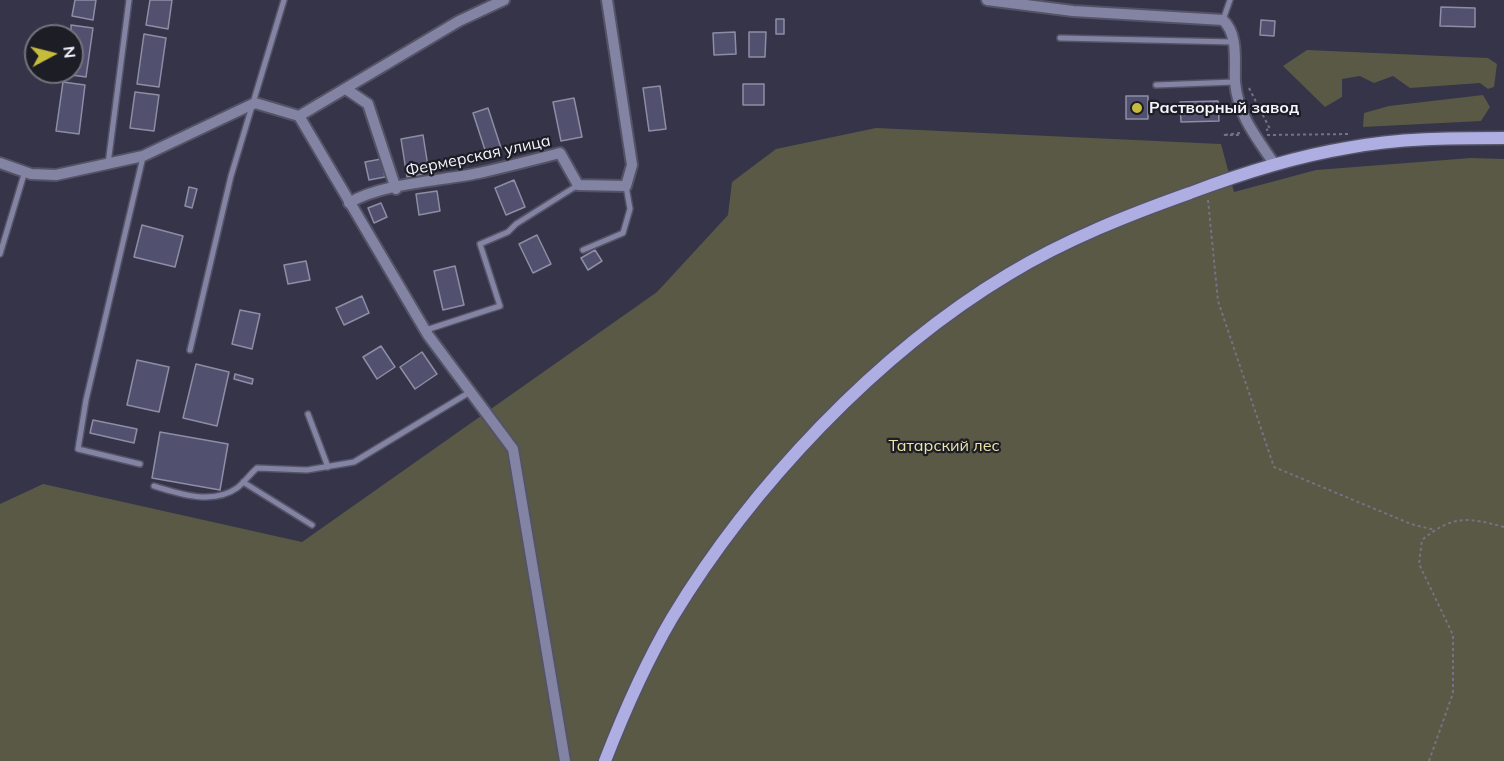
<!DOCTYPE html>
<html>
<head>
<meta charset="utf-8">
<style>
	body { margin:0 }
	#map { position:relative; width:1504px; height:761px; overflow:hidden; background:#353449; font-family:Mulish,sans-serif }
	canvas { display:block }
	.north { position:absolute; left:24px; top:24px; width:60px; height:60px; box-sizing:border-box; background:#1d1d26; border:2px solid #73737c; border-radius:50%; rotate:83deg; font-size:16px; font-weight:700; line-height:24px; text-align:center; color:#f4f4fe }
	.north::after { content:''; display:block; margin:auto; width:21px; height:27px; background:#c6bc3c; clip-path:polygon(50% 0,100% 100%,50% 72%,0 100%) }
</style>
</head>
<body>
<div id="map">
<canvas width="1504" height="761"></canvas>
<div class="north">N</div>
</div>
<script>
const context = document.querySelector('canvas').getContext('2d');
context.lineJoin = 'round';
function paint(path, color) { context.fillStyle = color; context.fill(path, 'evenodd'); }
function strokePath(path, color, width, dash) { context.strokeStyle = color; context.lineWidth = width; context.lineCap = dash ? 'butt' : 'round'; context.setLineDash(dash || []); context.stroke(path); }
function label(font, color, halo, rows, align = 'center') {
  context.font = font + ' Mulish,sans-serif'; context.lineWidth = 4.5; context.setLineDash([]); context.textBaseline = 'middle'; context.strokeStyle = halo; context.fillStyle = color; for (const [text, x, y, turn = 0] of rows) {
    context.save(); context.translate(x, y); context.rotate((+turn || 0) * Math.PI / 180); context.textAlign = isNaN(turn) ? turn : align; if (halo) context.strokeText(text, 0, 0); context.fillText(text, 0, 0); context.restore();
  }
}
const green = new Path2D(`
	M1307,50L1488,58L1497,64L1494,87L1488,89L1480,83L1410,88L1393,76L1374,83L1360,76L1342,79V97L1325,107L1283,66Z
	M1483,95L1490,107L1481,121L1363,127L1364,113L1389,106Z
	M876,128L1221,144L1234,192L1316,170L1471,158L1504,159V761H0V504L43,484L302,542L657,292L728,215L732,182L776,149Z`);
const building = new Path2D(`
	M75,0H96L93,20L72,16Z
	M150,0H172L168,29L146,25Z
	M1441,7L1475,8V27L1440,26Z
	M776,19H784V34H776Z
	M1261,20L1275,21L1274,36L1260,35Z
	M71,25L93,28L86,77L64,74L72,72Z
	M735,32L736,54L714,55L713,33Z
	M749,32H766L765,57H749Z
	M144,34L166,38L159,87L137,84Z
	M63,82L85,85L79,134L56,131Z
	M743,84H764V105H743Z
	M660,86L666,129L649,131L643,88Z
	M135,92L159,95L154,131L130,128Z
	M1126,96H1148V119H1126Z
	M574,98L582,137L561,141L553,102Z
	M1218,101L1219,121L1181,122L1180,102Z
	M488,108L501,148L486,153L473,113Z
	M423,135L429,173L407,177L401,139Z
	M381,159L385,177L369,180L365,162Z
	M514,180L525,207L506,215L495,188Z
	M189,187L197,189L192,208L185,206Z
	M437,191L440,211L419,215L416,194Z
	M381,203L387,217L374,223L368,208Z
	M142,225L183,236L175,267L134,257Z
	M537,235L551,264L533,273L519,244Z
	M595,250L602,261L588,270L581,258Z
	M306,261L310,280L288,284L284,265Z
	M455,266L464,305L443,310L434,271Z
	M362,296L369,313L344,325L336,308Z
	M240,310L260,314L252,349L232,344Z
	M381,346L395,367L377,379L363,357Z
	M422,352L437,374L415,389L400,367Z
	M137,360L169,367L159,412L127,405Z
	M196,364L229,372L217,426L183,418Z
	M235,374L253,379L252,384L234,379Z
	M93,420L137,429L134,443L90,433Z
	M160,432L228,444L220,490L152,478Z`);
const path = new Path2D(`
	M1249,88L1270,129L1266,130
	M1240,133L1223,135H1240
	M1267,135L1351,134
	M1208,200L1218,301L1274,467L1411,524L1435,530
	M1429,761L1453,693V635L1419,564L1422,540C1453,515 1467,517 1504,527`);
const service = new Path2D(`
	M1223,20L1230,0
	M1060,38L1233,42
	M1156,85L1235,82
	M108,164L129,0
	M583,250L623,233L630,209L626,186
	M0,254L25,171
	M426,330L500,306L480,244L508,232L516,224L578,185
	M190,350L231,176L284,0
	M308,414L328,467
	M140,464L78,449L86,400L143,157
	M243,482L312,525
	M154,486C179,494 213,505 237,488C244,483 250,474 257,468L307,470L354,462L470,392`);
const minor = new Path2D(`
	M987,0L1073,11L1223,20C1239,35 1234,62 1235,82C1238,116 1257,138 1275,165
	M346,89L368,104L396,189
	M299,116L428,335L513,449L565,761
	M0,163L31,174L56,175L143,156L255,103L299,116L459,21L504,0
	M349,203C382,183 441,181 479,173C506,167 533,160 560,153L578,185L626,186L632,165L607,0`);
const secondary = new Path2D(`
	M605,761C624,712 645,664 672,618C751,487 877,353 1009,274C1065,240 1128,215 1190,193C1240,174 1293,157 1347,148C1399,138 1451,138 1504,138`);
const markers = [
	[1137,108,6,"#c6bc3c"]
];
const poiNames = [
	["Растворный завод",1149,108]
];
const streetNames = [
	["Фермерская улица",478,156,-12]
];
const parkNames = [
	["Татарский лес",944,446]
];
paint(green, '#5a5945');
paint(building, '#51516f');
strokePath(building, '#8d8ea5', 1.5);
strokePath(service, '#545366', 8);
strokePath(minor, '#545366', 14);
strokePath(secondary, '#545366', 15);
strokePath(path, '#737384', 2, [3, 3]);
strokePath(service, '#8383a4', 5);
strokePath(minor, '#8383a4', 10);
strokePath(secondary, '#aeaee2', 12);
for (const [x, y, r, color] of markers) { const dot = new Path2D(); dot.arc(x, y, r, 0, 2 * Math.PI); context.fillStyle = color; context.fill(dot); strokePath(dot, '#1d1d26', 2); }
label('bold 16px', '#f4f4fe', '#1d1d26', poiNames, 'left');
label('16px', '#f4f4fe', '#1d1d26', streetNames);
label('16px', '#ebe7aa', '#1d1d26', parkNames);
</script>
</body>
</html>
